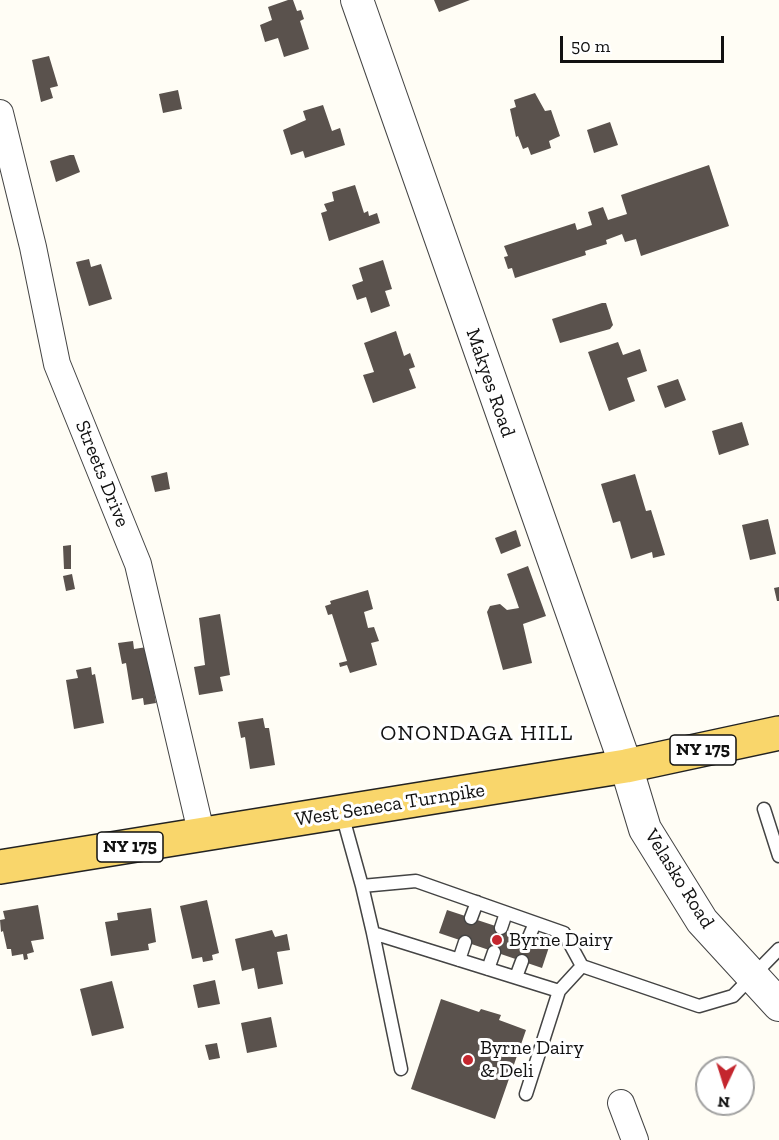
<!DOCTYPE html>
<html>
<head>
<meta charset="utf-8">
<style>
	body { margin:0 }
	#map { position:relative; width:779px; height:1140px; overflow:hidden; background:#fffdf5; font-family:"Zilla Slab",serif }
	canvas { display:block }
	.north { position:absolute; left:695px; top:1056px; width:60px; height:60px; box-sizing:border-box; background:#fff; border:2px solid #a0a0a0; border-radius:50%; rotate:184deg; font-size:16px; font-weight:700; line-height:24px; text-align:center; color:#111 }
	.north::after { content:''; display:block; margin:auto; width:21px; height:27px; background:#c4262e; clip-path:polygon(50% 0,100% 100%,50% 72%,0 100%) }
	.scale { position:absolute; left:560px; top:36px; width:164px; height:27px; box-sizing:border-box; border:3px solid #111; border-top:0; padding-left:8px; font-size:18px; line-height:21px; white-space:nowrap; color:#111; -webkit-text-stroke:4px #fff; paint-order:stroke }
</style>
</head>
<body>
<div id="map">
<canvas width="779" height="1140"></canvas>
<div class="north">N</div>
<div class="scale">50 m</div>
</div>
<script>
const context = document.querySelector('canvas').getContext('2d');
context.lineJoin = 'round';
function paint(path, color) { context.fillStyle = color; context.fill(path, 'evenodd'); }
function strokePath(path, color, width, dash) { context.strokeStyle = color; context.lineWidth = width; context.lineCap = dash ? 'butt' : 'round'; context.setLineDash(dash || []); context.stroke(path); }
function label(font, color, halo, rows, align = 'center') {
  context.font = font + ' "Zilla Slab",serif'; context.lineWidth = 6; context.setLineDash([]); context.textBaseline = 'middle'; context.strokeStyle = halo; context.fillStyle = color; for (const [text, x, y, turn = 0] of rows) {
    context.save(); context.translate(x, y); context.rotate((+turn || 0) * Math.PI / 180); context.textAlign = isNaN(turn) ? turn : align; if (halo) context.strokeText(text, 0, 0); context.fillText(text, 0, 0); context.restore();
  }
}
const building = new Path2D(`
	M288,0H293L297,11L301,10L304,19L300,21L309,49L284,57L278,38L265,42L260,25L272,20L268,7Z
	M434,0H470L439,12Z
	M49,56L58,86L50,88L53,98L41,102L32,60Z
	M178,90L182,109L163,113L159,94Z
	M535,93L545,111L551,110L560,136L549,141L551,148L531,155L528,147L523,149L518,136L516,137L510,109L516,107L514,100Z
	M323,105L332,131L340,128L345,145L305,158L303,151L291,155L283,130L306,120L303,111Z
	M610,122L618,145L594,153L587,130Z
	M70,155H74L80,172L56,182L50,161Z
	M709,165L729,226L641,256L636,239L625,242L622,234L606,240L607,244L585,251L586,255L515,278L512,268L508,269L504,257L508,256L504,246L575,223L577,230L592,225L588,212L603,207L608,220L627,214L621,195Z
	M355,185L364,213L368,211L369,216L377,213L380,223L329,241L321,213L327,211L324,204L334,201L332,192Z
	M89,259L91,267L101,264L112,299L89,306L76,262Z
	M383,260L392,289L385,291L390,306L371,313L366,297L357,300L352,285L363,281L359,268Z
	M602,303H606L613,325L610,329L560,343L552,319Z
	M396,331L404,356L410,353L415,367L409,369L416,388L373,403L363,375L374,372L364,343Z
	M618,342L623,355L640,349L647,371L627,378L635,401L609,411L588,352Z
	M678,379L686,400L665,408L657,386Z
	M742,422L749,445L719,455L712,431Z
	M167,472L170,489L155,492L151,476Z
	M635,474L646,511L651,510L665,555L653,558L652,552L631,559L620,521L613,523L601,484Z
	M768,519L776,554L750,560L742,525Z
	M516,530L521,546L501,554L495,538Z
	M71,545V569H64L63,546Z
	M528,566L546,616L523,624L532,663L503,670L487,612L490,606L500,604L507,610L519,608L507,574Z
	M72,574L75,589L66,591L63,576Z
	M779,587V601H777L774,588Z
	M368,590L373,609L364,612L368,628L374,627L379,641L371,643L377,665L350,673L347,665L340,667L339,663L347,661L332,614L328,615L325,606L331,604L330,601Z
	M220,614L230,675L220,677L223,691L199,695L194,667L205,665L199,618Z
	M133,641L134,649L147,647L156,703L144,705L143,698L132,700L126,663L122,664L118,643Z
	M91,667L92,675L95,674L104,723L74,729L66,680L78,678L76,670Z
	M263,718L265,728H269L275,765L250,769L245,737L241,738L238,722Z
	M207,900L219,953L212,955L213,960L203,962L202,957L192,959L180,906Z
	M38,905L44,939L31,941L34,952L27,954L28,959L24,960L23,954L12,956L11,949H7L3,931L1,932L0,920L5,919L3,911Z
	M151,908L156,942L148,944L149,950L111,956L105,922L118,920L117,913Z
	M447,910L550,944L542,968L439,933Z
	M272,930L275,937L287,934L290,950L277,952L283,984L258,989L254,968L242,971L235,939Z
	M215,980L220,1004L198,1008L193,985Z
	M112,981L124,1028L92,1036L80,989Z
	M441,999L479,1012L481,1009L501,1015L499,1020L526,1030L495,1119L411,1089Z
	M271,1017L277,1047L247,1053L241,1023Z
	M217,1043L220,1058L209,1060L205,1045Z`);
const service = new Path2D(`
	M764,809L779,856
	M342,814L362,886L416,881L564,933L582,966L699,1006L733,996L779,949
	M362,886L373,933L559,991
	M471,918L477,902
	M501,928L506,913
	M373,933L401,1069
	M529,937L535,923
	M459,960L465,942
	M488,969L494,952
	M516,977L522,961
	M526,1094L559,991L582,966`);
const minor = new Path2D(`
	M0,113L33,247L57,364L138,564L202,836
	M621,1103L635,1140`);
const tertiary = new Path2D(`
	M357,0L626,766L645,829L702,921L779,1005`);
const primary = new Path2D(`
	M0,867L626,766L779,733`);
const markers = [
	[497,940,6,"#c4262e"],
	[468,1060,6,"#c4262e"]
];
const shields = [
	[703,750,66],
	[130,847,66]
];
const shieldNames = [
	["NY 175",703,750],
	["NY 175",130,847]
];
const streetNames = [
	["Makyes Road",490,383,71],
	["Streets Drive",102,474,68],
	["West Seneca Turnpike",390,805,-9],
	["Velasko Road",679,879,58]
];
const poiNames = [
	["Byrne Dairy",509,940],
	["Byrne Dairy",480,1048],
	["& Deli",480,1071]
];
const quarterNames = [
	["ONONDAGA HILL",477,734]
];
paint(building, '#5a524d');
strokePath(service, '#444', 15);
strokePath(minor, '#444', 28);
strokePath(tertiary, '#444', 34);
strokePath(primary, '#222', 36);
strokePath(service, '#fff', 12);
strokePath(minor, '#fff', 26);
strokePath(tertiary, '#fff', 32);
strokePath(primary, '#f9d66b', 33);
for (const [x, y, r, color] of markers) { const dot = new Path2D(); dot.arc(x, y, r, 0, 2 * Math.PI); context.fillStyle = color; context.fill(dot); strokePath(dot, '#fff', 2); }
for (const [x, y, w] of shields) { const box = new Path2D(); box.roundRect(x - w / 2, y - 15, w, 30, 4.5); context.fillStyle = '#fff'; context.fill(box); strokePath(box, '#111', 1.5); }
label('bold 18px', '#111', null, shieldNames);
label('20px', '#111', '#fff', streetNames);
label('20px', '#111', '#fff', poiNames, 'left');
context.letterSpacing = '1.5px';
label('22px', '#111', '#fff', quarterNames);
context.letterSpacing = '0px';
</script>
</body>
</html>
